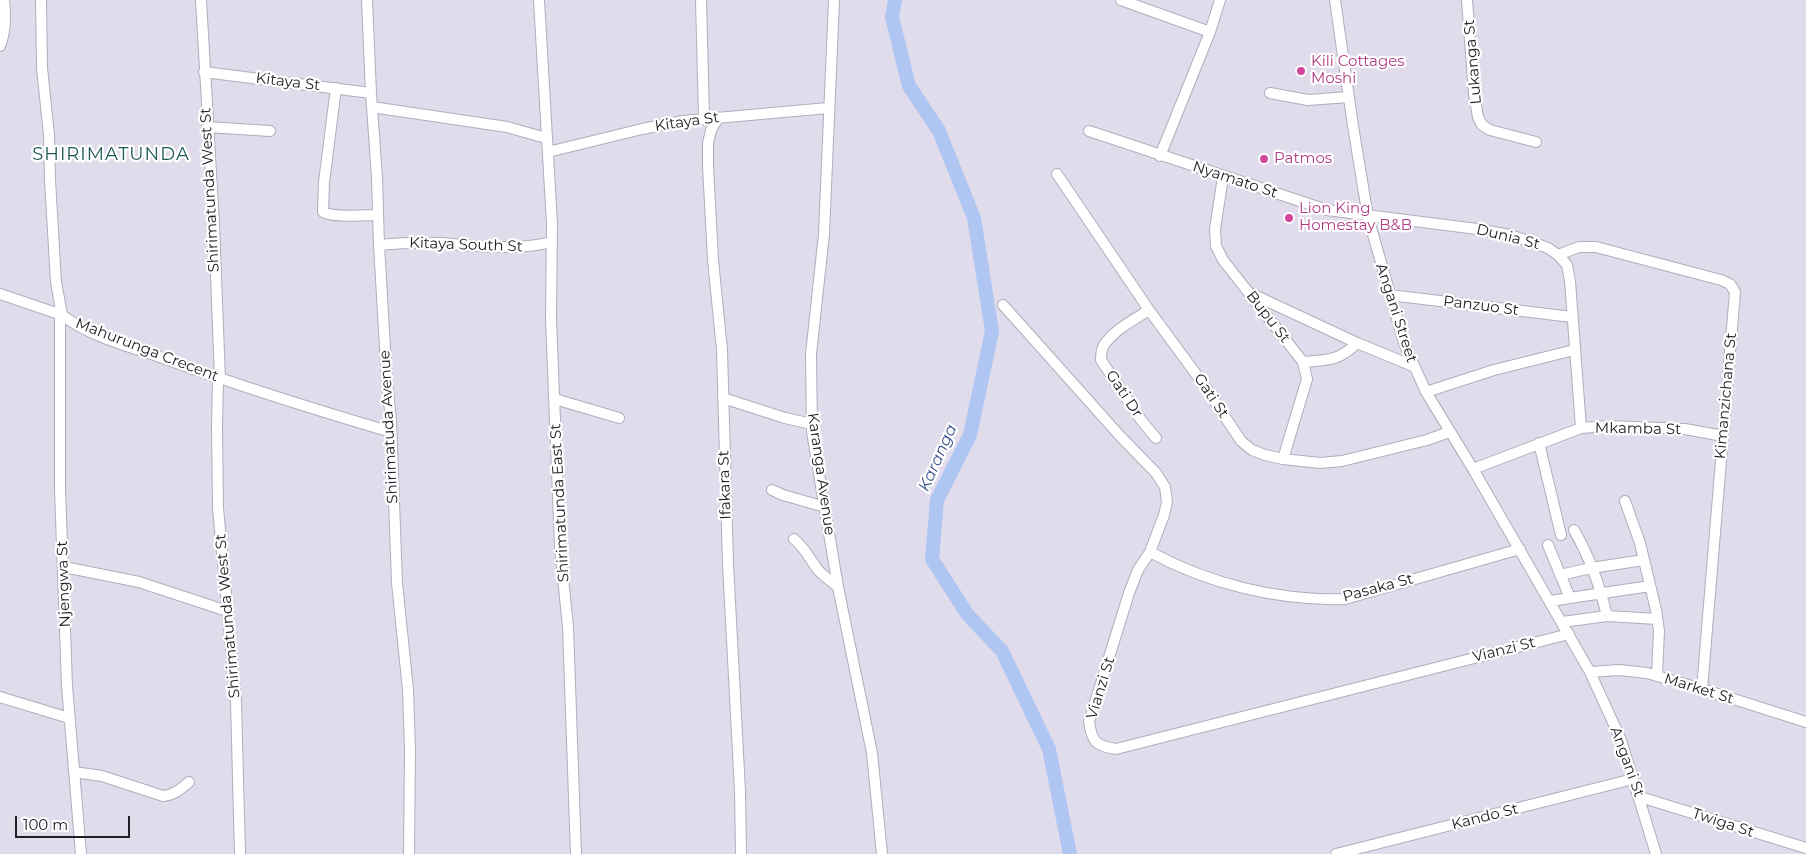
<!DOCTYPE html>
<html>
<head>
<meta charset="utf-8">
<style>
	body { margin:0 }
	#map { position:relative; width:1806px; height:854px; overflow:hidden; background:#e0dcec; font-family:Montserrat,sans-serif }
	canvas { display:block }
	.scale { position:absolute; left:15px; top:816px; width:115px; height:22px; box-sizing:border-box; border:2px solid #222026; border-top:0; padding-left:6px; font-size:15px; line-height:18px; white-space:nowrap; color:#222026; -webkit-text-stroke:4px #fff; paint-order:stroke }
</style>
</head>
<body>
<div id="map">
<canvas width="1806" height="854"></canvas>
<div class="scale">100 m</div>
</div>
<script>
const context = document.querySelector('canvas').getContext('2d');
context.lineJoin = 'round';
function strokePath(path, color, width, dash) { context.strokeStyle = color; context.lineWidth = width; context.lineCap = dash ? 'butt' : 'round'; context.setLineDash(dash || []); context.stroke(path); }
function label(font, color, halo, rows, align = 'center') {
  context.font = font + ' Montserrat,sans-serif'; context.lineWidth = 4.5; context.setLineDash([]); context.textBaseline = 'middle'; context.strokeStyle = halo; context.fillStyle = color; for (const [text, x, y, turn = 0] of rows) {
    context.save(); context.translate(x, y); context.rotate((+turn || 0) * Math.PI / 180); context.textAlign = isNaN(turn) ? turn : align; if (halo) context.strokeText(text, 0, 0); context.fillText(text, 0, 0); context.restore();
  }
}
const river = new Path2D(`
	M895,0L892,17L909,86L939,131L974,218L992,331L970,435L937,500L932,559L967,614L1002,651L1049,749L1070,854`);
const minor = new Path2D(`
	M41,0L42,68L49,135L50,180L56,282L62,315C89,336 128,346 160,357C236,385 313,409 391,432
	M201,0L214,224L220,379
	M367,0L371,93L377,178L379,245L387,382L391,420L397,583L408,690L410,749L409,854
	M539,0L552,224L551,319L560,548L568,627L576,854
	M701,0L704,118
	M834,0L824,234L811,354L812,432L838,587L872,753L882,854
	M1121,0L1210,32
	M1335,0L1353,126L1368,217L1404,343L1426,392L1473,469L1590,672L1621,740L1656,854
	M1467,0L1474,94L1478,117L1482,125L1490,130L1536,142
	M0,46C6,31 6,16 4,0
	M204,72L371,93
	M336,88L324,182L323,212C333,218 365,215 378,215
	M1270,93L1308,100L1349,97
	M372,107L507,127L546,138
	M718,118L711,130L708,143V166L713,260L722,350L728,564L740,791L741,854
	M207,127L270,131
	M1089,131L1327,210L1477,229L1510,235L1534,243L1548,248L1558,255L1567,265L1570,281L1581,428
	M548,152L642,129L683,121L828,108
	M1160,156L1210,32L1220,0
	M1057,174L1149,310L1204,385L1241,441L1252,450L1265,455L1283,459L1320,463L1342,461L1427,440L1449,432
	M1223,177L1215,229L1216,246L1223,260L1303,362L1307,379L1283,459
	M379,245C400,243 420,242 441,243C478,246 515,251 552,242
	M1558,255L1579,247H1596L1721,280L1730,284L1735,292L1702,689
	M0,294L62,315
	M1252,294L1357,343L1413,366
	M1390,295L1572,317
	M1003,305L1120,436L1156,473L1165,487L1167,502L1164,515L1150,552L1138,570L1129,593L1089,722C1092,742 1096,746 1116,749L1569,634
	M1149,310C1135,319 1114,330 1104,345C1101,349 1101,355 1101,360L1141,420L1156,438
	M60,314V489L67,686L81,854
	M1303,362C1328,360 1339,361 1357,343
	M218,378L217,427L218,508L236,702L240,854
	M1426,392L1494,370L1574,350
	M723,398L785,418L812,424
	M555,399L619,418
	M1539,443L1561,535
	M1473,469L1581,428L1609,426L1685,429L1723,436
	M772,490L783,495L825,507
	M1625,501L1640,543L1656,610L1659,631L1657,676
	M1574,530C1589,556 1600,586 1607,616
	M794,539C806,549 810,560 819,571C825,577 832,582 838,587
	M1548,545L1570,598
	M1150,552C1209,584 1278,601 1345,599L1520,549
	M64,567L139,582L227,611
	M1560,575L1591,568L1644,560
	M1550,601L1650,586
	M1562,622L1607,616L1657,619
	M1590,672L1619,670L1647,673L1702,689L1806,722
	M0,697L69,718
	M74,772L102,776L163,796C174,795 181,789 189,782
	M1640,797L1806,848
	M1336,854L1633,779`);
const markers = [
	[1301,71,5,"#d1479c"],
	[1264,159,5,"#d1479c"],
	[1289,218,5,"#d1479c"]
];
const hotelNames = [
	["Kili Cottages",1311,62],
	["Moshi",1311,79],
	["Patmos",1274,159],
	["Lion King",1299,209],
	["Homestay B&B",1299,226]
];
const streetNames = [
	["Lukanga St",1473,62,-95],
	["Kitaya St",288,82,7],
	["Kitaya St",687,122,-8],
	["Nyamato St",1235,180,18],
	["Shirimatunda West St",210,190,-93],
	["Dunia St",1508,237,14],
	["Kitaya South St",466,245,2],
	["Panzuo St",1481,306,7],
	["Angani Street",1396,313,72],
	["Bupu St",1268,317,52],
	["Mahurunga Crecent",147,350,21],
	["Gati Dr",1124,394,56],
	["Gati St",1211,396,56],
	["Kimanzichana St",1726,396,-85],
	["Shirimatuda Avenue",389,427,-93],
	["Mkamba St",1638,429,1],
	["Karanga Avenue",821,474,82],
	["Ifakara St",725,485,-92],
	["Shirimatunda East St",560,503,-93],
	["Njengwa St",64,584,-92],
	["Pasaka St",1378,588,-15],
	["Shirimatunda West St",228,616,-95],
	["Vianzi St",1504,650,-14],
	["Vianzi St",1101,688,-73],
	["Market St",1699,689,17],
	["Angani St",1627,762,70],
	["Kando St",1485,817,-14],
	["Twiga St",1723,823,18]
];
const waterNames = [
	["Karanga",938,458,-66]
];
const quarterNames = [
	["SHIRIMATUNDA",111,155]
];
strokePath(river, '#afc5f2', 14);
strokePath(minor, '#b0adbd', 12);
strokePath(minor, '#fff', 10);
for (const [x, y, r, color] of markers) { const dot = new Path2D(); dot.arc(x, y, r, 0, 2 * Math.PI); context.fillStyle = color; context.fill(dot); strokePath(dot, '#fff', 2); }
label('15px', '#b23c85', '#fff', hotelNames, 'left');
label('15px', '#222026', '#fff', streetNames);
label('italic 16px', '#3a538c', '#fff', waterNames);
context.letterSpacing = '1px';
label('18px', '#1e5954', '#fff', quarterNames);
context.letterSpacing = '0px';
</script>
</body>
</html>
